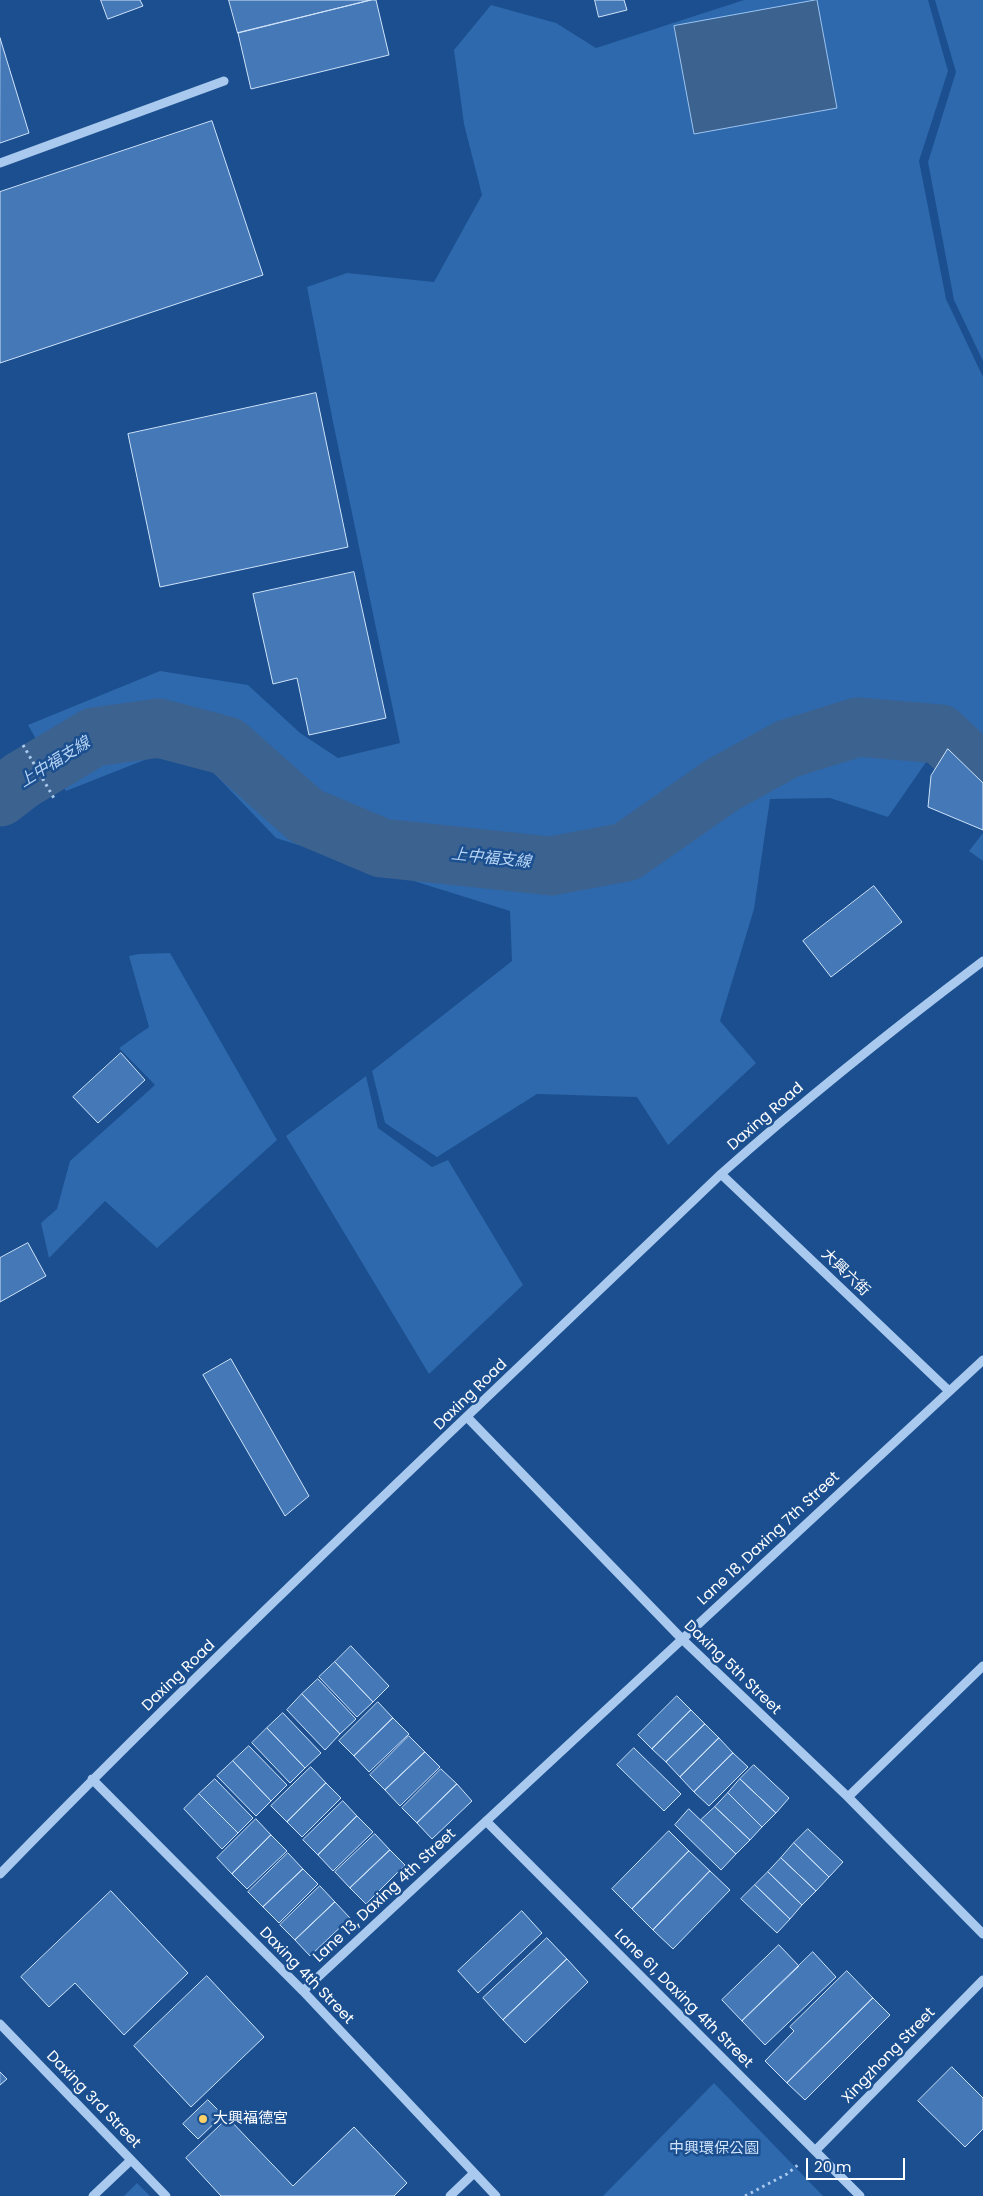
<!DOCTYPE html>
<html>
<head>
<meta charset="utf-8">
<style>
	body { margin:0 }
	#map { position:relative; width:983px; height:2196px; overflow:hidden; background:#1b4f8f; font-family:Poppins,sans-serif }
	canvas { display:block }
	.scale { position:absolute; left:806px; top:2158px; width:99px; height:22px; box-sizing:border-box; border:2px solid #fff; border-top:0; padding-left:6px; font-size:15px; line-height:18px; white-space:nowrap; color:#fff; -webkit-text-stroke:4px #1b4f8f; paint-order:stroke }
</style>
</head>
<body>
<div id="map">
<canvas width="983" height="2196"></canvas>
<div class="scale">20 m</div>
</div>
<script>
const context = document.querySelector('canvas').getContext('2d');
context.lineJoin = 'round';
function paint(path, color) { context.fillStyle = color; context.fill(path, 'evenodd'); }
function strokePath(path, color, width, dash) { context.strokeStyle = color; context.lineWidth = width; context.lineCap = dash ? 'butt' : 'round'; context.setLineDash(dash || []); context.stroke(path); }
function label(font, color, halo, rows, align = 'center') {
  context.font = font + ' Poppins,"Noto Sans TC",sans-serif'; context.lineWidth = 5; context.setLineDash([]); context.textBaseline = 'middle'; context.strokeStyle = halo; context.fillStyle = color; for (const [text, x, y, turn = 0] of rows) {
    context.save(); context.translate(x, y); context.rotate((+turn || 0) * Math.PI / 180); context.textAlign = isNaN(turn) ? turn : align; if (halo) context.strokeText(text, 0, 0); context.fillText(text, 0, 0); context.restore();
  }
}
const green = new Path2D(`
	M744,0H928L948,71L919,161L946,299L983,377V759L949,729L888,817L830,798L770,799L754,909L720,1021L756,1063L668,1145L637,1097L537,1094L437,1157L385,1123L372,1071L512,961L510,911L276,838L209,768L152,757L66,791L28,725L160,671L248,685L300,733L338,758L400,743L333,422L307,287L347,273L434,282L482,195L464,124L454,50L491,5L556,23L596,48Z
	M935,0H983V361L954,300L928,162L956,72Z
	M983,833V861L969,851Z
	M170,953L277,1140L157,1248L105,1201L49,1258L41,1223L57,1209L70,1161L155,1085L119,1048L149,1027L129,956L139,954Z
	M366,1076L378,1128L432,1167L448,1160L523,1285L429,1374L286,1136Z
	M714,2083L823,2196H603Z
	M137,2183L150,2196H124Z`);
const water = new Path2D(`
	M817,0L837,108L694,134L674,26Z`);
const river = new Path2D(`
	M0,797L22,780L94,737L159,728L227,746L306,816L382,848L551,866L626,852L722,785L787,749L858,727L940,734L983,775`);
const building = new Path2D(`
	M101,0H140L143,6L108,19Z
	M229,0H371L238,33Z
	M371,0H376L389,55L251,89L238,33Z
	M595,0H624L627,10L599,17Z
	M0,38L29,133L0,143Z
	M212,121L263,275L0,363V192Z
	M316,393L348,547L160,587L128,434Z
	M354,572L386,718L309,735L297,678L273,684L253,594Z
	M948,749L983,783V830L928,807L931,776Z
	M874,886L902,922L831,977L803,941Z
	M121,1053L145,1080L98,1123L73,1097Z
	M28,1243L46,1276L0,1302V1258Z
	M231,1359L309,1496L285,1516L203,1375Z
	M351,1646L389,1686L373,1702L335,1662Z
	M335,1662L373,1702L357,1717L319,1677Z
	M318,1679L356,1719L340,1734L302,1694Z
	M302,1694L340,1734L325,1750L287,1710Z
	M677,1696L691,1710L652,1749L638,1735Z
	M378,1702L393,1718L354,1756L339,1741Z
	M691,1710L705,1724L666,1762L652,1749Z
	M283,1713L321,1753L305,1768L267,1728Z
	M393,1718L409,1734L369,1772L354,1756Z
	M705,1724L719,1738L680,1777L666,1762Z
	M267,1728L305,1768L290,1783L252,1743Z
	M409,1736L425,1752L385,1790L370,1775Z
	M719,1738L733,1753L694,1792L680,1777Z
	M249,1746L287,1785L271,1801L233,1761Z
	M634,1748L681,1794L664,1811L617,1765Z
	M425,1752L440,1767L400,1806L385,1790Z
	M733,1753L748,1767L709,1806L694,1792Z
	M233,1761L271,1801L256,1816L217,1776Z
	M754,1765L789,1798L776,1813L740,1779Z
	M311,1767L326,1783L287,1822L271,1806Z
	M441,1769L457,1784L417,1823L402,1808Z
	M215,1779L253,1818L238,1833L199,1794Z
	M740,1779L776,1813L762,1827L728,1793Z
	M326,1783L341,1798L302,1837L287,1822Z
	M457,1784L472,1801L432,1839L417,1823Z
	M728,1793L762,1827L750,1840L715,1807Z
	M199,1794L238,1833L222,1849L184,1809Z
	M343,1801L357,1816L318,1855L303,1840Z
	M715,1807L750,1840L736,1854L701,1820Z
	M689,1809L736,1854L721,1870L675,1825Z
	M357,1816L373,1832L333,1871L318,1855Z
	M256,1819L271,1835L232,1874L217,1858Z
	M808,1829L843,1862L829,1877L794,1843Z
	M669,1831L689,1851L632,1909L612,1889Z
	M375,1834L390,1850L350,1888L335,1872Z
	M271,1835L287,1851L247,1889L232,1874Z
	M794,1843L829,1877L816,1891L781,1858Z
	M390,1850L405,1865L366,1904L350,1888Z
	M689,1851L710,1871L653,1930L632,1909Z
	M288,1853L303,1869L263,1907L248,1892Z
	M781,1858L816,1891L802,1905L768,1872Z
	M303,1869L318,1884L279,1923L263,1907Z
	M710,1871L730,1890L673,1949L653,1930Z
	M768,1872L802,1905L790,1919L755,1885Z
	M755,1885L790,1919L777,1933L741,1899Z
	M320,1886L335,1902L295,1940L280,1925Z
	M111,1891L188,1973L124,2035L75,1983L49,2007L21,1977Z
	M335,1902L350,1918L310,1956L295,1940Z
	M522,1911L542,1933L478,1993L458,1971Z
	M547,1938L567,1959L503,2020L483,1998Z
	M779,1945L799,1966L742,2021L722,2000Z
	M813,1952L836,1977L765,2045L742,2021Z
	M567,1959L588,1982L525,2043L503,2020Z
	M847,1971L873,1998L787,2083L765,2061L794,2031L790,2027Z
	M207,1976L264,2037L191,2107L134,2046Z
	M873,1998L890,2015L805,2100L787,2083Z
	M952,2067L983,2098V2129L965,2147L918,2101Z
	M0,2072L7,2079L0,2085Z
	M208,2100L223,2115L198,2139L183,2124Z
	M228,2118L293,2186L354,2127L407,2183L394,2196H221L186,2158Z`);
const path = new Path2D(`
	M23,745L55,800
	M745,2196L787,2174L799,2164`);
const minor = new Path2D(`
	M0,163L224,81
	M721,1174L949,1391
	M467,1417L682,1639L848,1797L983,1934
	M92,1779L303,1991L496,2196
	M848,1797L983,1666
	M486,1821L860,2196
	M0,1874C234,1634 479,1406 721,1174C805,1099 893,1029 983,961
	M303,1991L983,1360
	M0,2024L166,2196
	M815,2151L983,1980
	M93,2196L131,2160
	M450,2196L474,2173`);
const markers = [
	[203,2119,5,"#ffd166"]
];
const streetNames = [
	["Daxing Road",766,1117,-41],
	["大興六街",845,1273,44],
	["Daxing Road",471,1395,-44],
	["Lane 18, Daxing 7th Street",769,1539,-43],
	["Daxing 5th Street",732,1668,44],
	["Daxing Road",179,1676,-44],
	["Lane 13, Daxing 4th Street",385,1896,-43],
	["Daxing 4th Street",306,1976,46],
	["Lane 61, Daxing 4th Street",683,1999,45],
	["Xingzhong Street",889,2056,-46],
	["Daxing 3rd Street",93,2100,46]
];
const poiNames = [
	["大興福德宮",213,2119]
];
const parkNames = [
	["中興環保公園",714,2149]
];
const waterNames = [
	["上中福支線",55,763,-32],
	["上中福支線",491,859,6]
];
paint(green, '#2e69ad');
paint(water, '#3c6290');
strokePath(water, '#9cc4f0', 1);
strokePath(river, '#3c6290', 59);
paint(building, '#4478b7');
strokePath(building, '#cfe3fa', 1);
strokePath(path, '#a9c9ee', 3, [2.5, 4]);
strokePath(minor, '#a9c9ee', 9);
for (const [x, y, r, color] of markers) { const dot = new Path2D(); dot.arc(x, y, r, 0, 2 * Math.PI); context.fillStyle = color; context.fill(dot); strokePath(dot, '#1b4f8f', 2); }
label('15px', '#fff', '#1b4f8f', streetNames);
label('15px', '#fff', '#1b4f8f', poiNames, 'left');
label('15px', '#cfe3fa', '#1b4f8f', parkNames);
label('italic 16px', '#b5d3f5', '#1b4f8f', waterNames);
</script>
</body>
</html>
